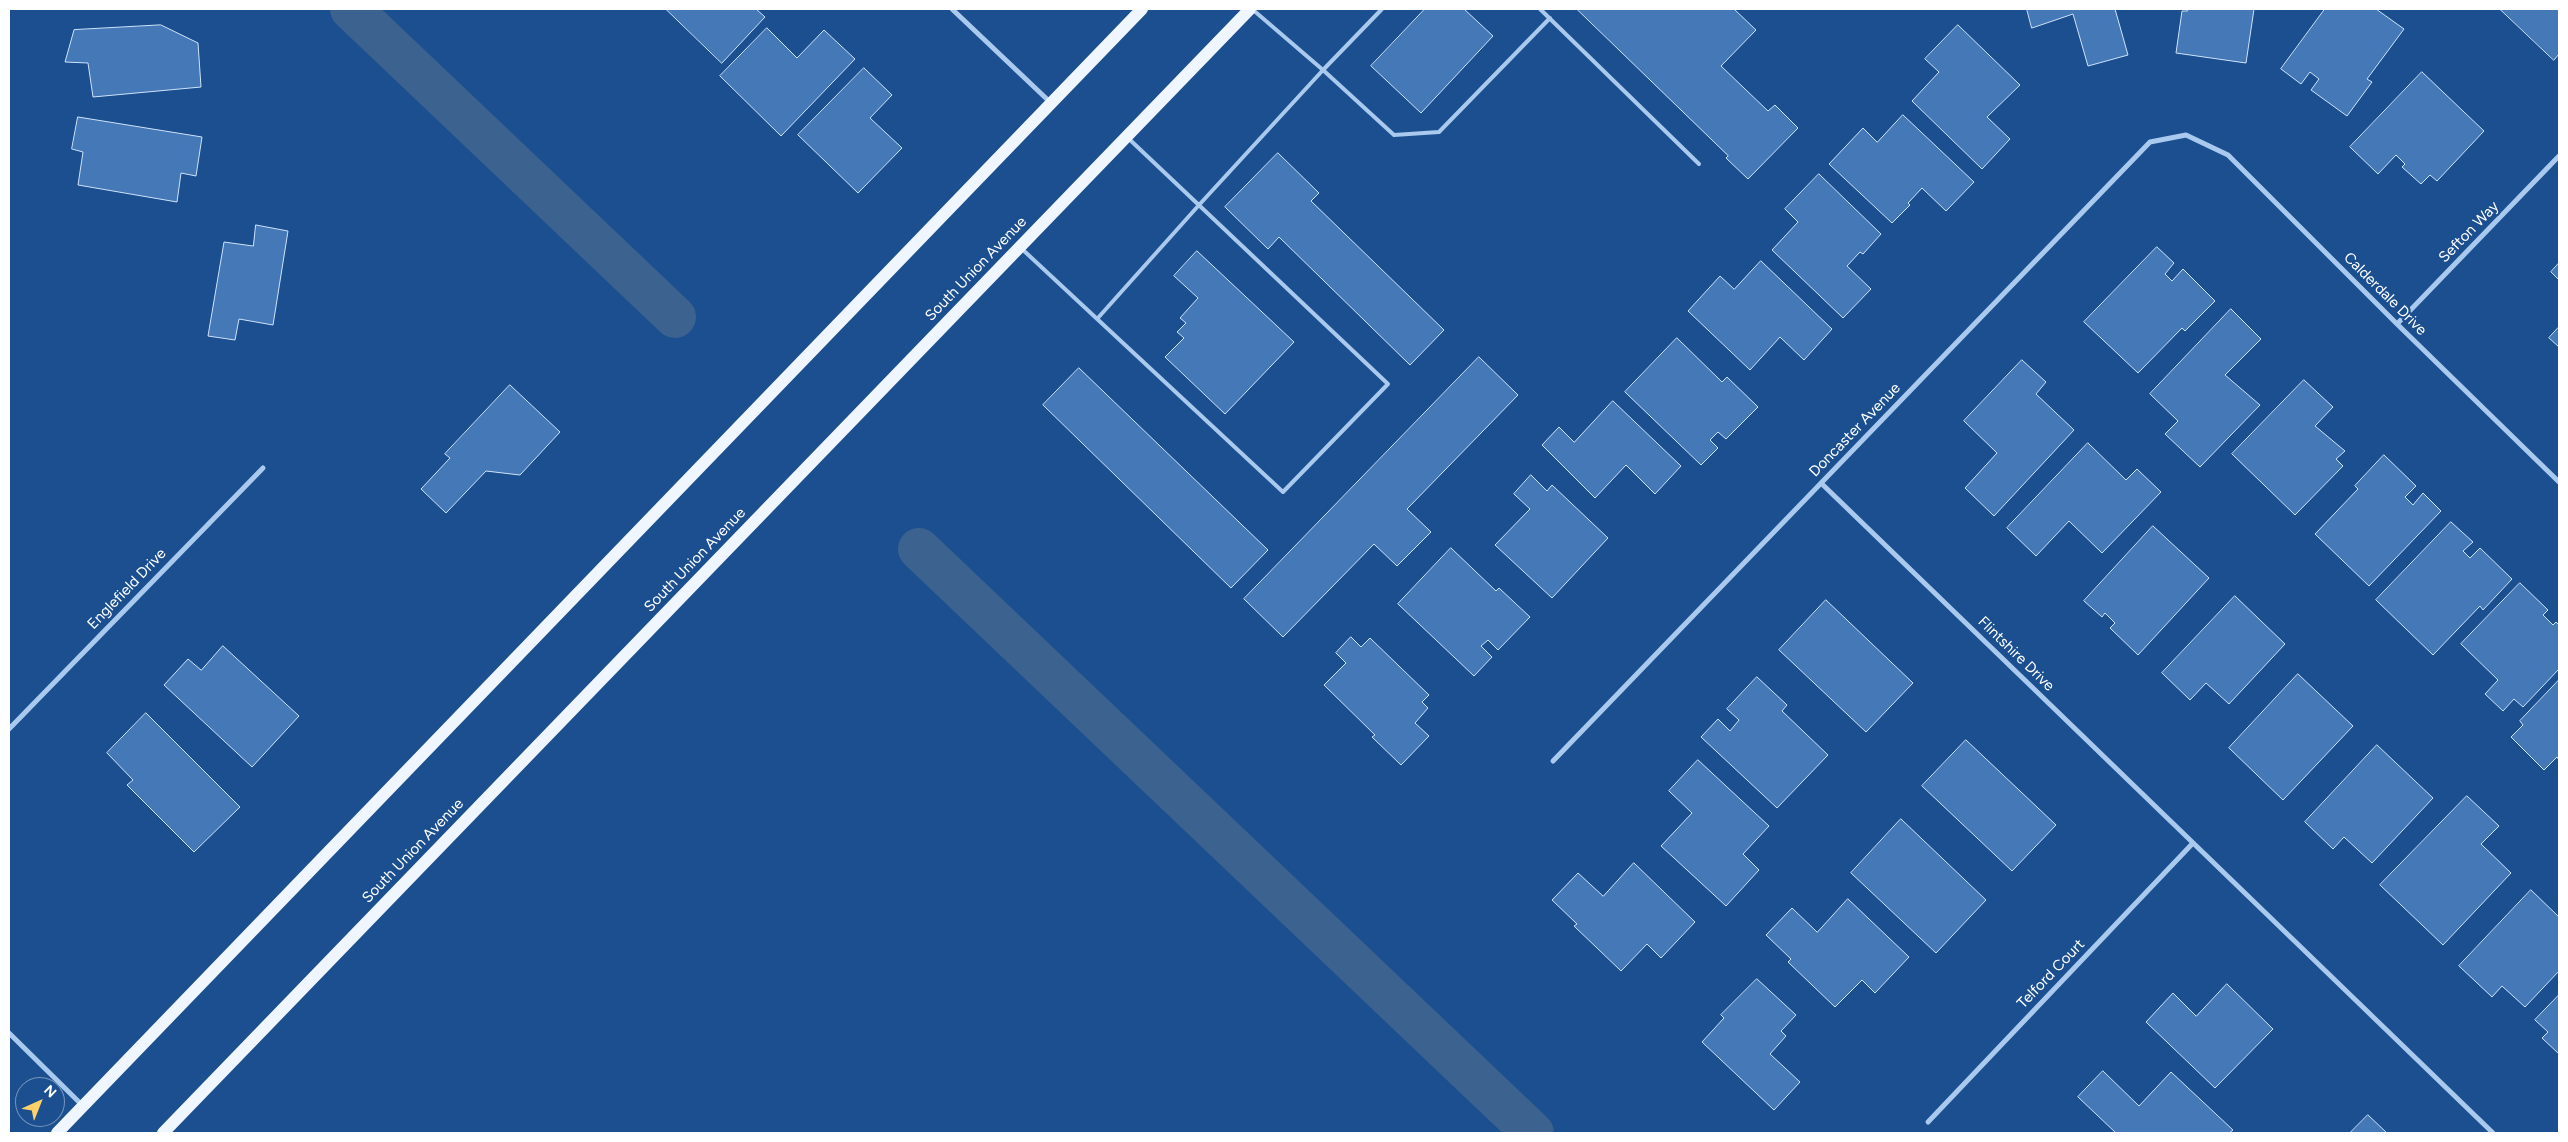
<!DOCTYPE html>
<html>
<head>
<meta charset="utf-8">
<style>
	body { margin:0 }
	#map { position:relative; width:2568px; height:1142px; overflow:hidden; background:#1b4f8f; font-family:Figtree,sans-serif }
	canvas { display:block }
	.frame { position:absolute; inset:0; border:10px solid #fff; pointer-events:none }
	.north { position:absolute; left:15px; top:1077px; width:50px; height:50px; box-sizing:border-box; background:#1b4f8f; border:1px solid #7695bc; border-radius:50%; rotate:44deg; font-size:14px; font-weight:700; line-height:20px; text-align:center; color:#fff }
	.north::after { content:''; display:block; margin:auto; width:18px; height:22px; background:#ffd166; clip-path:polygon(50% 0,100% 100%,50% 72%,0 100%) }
</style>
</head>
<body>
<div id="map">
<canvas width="2568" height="1142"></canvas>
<div class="frame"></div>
<div class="north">N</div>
</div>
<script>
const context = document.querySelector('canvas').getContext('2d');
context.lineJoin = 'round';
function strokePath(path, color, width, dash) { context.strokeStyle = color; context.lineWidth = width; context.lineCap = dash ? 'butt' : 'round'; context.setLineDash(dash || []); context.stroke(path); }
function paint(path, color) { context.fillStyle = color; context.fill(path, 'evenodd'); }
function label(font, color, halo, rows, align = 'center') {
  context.font = font + ' Figtree,sans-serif'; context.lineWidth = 4.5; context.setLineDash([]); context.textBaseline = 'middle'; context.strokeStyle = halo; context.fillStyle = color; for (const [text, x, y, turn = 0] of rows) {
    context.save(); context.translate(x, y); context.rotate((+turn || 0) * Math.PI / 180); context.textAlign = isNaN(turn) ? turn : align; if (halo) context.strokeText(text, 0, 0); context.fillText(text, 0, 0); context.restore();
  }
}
const canal = new Path2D(`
	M351,9L675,317
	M919,549L1533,1133`);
const building = new Path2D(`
	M666,9H756L765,17L722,63Z
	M1425,9H1464L1493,36L1421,113L1371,66Z
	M1577,9H1734L1756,30L1721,66L1768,111L1775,105L1798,128L1748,179L1726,158L1728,156Z
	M2027,9H2115L2128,55L2088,66L2073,14L2032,28Z
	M2187,9H2254L2246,63L2176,53L2182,11H2187Z
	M2325,9H2376L2404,29L2367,79L2372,82L2347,116L2311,90L2319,79L2310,72L2301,84L2281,69Z
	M2500,9H2559V54L2554,60Z
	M161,25L198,43L201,87L93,97L88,63L65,62L74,30Z
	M1958,25L2020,85L1987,117L2010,139L1982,169L1912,101L1939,72L1925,59Z
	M767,28L797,58L824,30L855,59L781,136L720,76Z
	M864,68L892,95L870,118L902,148L858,193L798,135Z
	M2422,72L2484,131L2437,181L2430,175L2421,184L2402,167L2405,164L2396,155L2378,174L2350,147Z
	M1903,115L1974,182L1946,211L1922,188L1908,203L1910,205L1892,223L1829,164L1863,128L1877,142Z
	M78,117L202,137L196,176L181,173L177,202L78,185L83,152L72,149Z
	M1278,153L1319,193L1311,201L1444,330L1410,365L1279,237L1268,249L1225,207Z
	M1819,174L1881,234L1863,254L1860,252L1847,266L1871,289L1843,318L1772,250L1798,222L1785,209Z
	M256,225L288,231L273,325L239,319L235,340L208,336L224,242L253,246Z
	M2157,247L2174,263L2165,274L2172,281L2183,269L2215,301L2185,331L2182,328L2138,373L2084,322Z
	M1197,251L1294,342L1225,414L1165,357L1184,338L1177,332L1186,323L1180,318L1198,298L1174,276Z
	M1761,261L1832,329L1804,360L1780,337L1750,370L1688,311L1720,276L1734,289Z
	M2559,263V280L2551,272Z
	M2231,309L2261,339L2225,375L2260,405L2200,467L2165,434L2178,421L2150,394Z
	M2559,327V347L2549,338Z
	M1677,338L1722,382L1727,377L1758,407L1726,439L1718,432L1710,440L1718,448L1701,465L1625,392Z
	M1479,357L1518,395L1407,509L1431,532L1397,566L1374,544L1283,637L1244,599Z
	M2022,360L2046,382L2036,394L2074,430L1994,516L1965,488L1997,453L1964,421Z
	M1079,368L1268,550L1231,588L1043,405Z
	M2304,380L2333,407L2315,426L2345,451L2336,459L2343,466L2295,515L2232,454Z
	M510,385L560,432L520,475L486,471L446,513L421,489L450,458L445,454Z
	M1613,401L1681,466L1655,494L1626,465L1595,498L1542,445L1559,427L1574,442Z
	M2088,443L2126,480L2137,469L2161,492L2102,553L2069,521L2036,556L2007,528Z
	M2384,455L2416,486L2405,497L2413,505L2423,493L2441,511L2369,586L2315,534L2358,489L2355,486Z
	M1531,475L1547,491L1552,485L1608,538L1552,598L1495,545L1530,509L1514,494Z
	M2451,522L2473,542L2463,551L2470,558L2480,548L2512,579L2483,610L2480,606L2433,655L2376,600Z
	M2153,526L2209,578L2138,655L2110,628L2115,623L2105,613L2102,617L2084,601Z
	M1451,548L1496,591L1499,588L1530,617L1498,650L1488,640L1481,646L1492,657L1474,676L1398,604Z
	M2520,583L2548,610L2543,615L2553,625L2556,622L2559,625V669L2523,707L2514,699L2503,711L2485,694L2498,680L2461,644Z
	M2235,596L2285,644L2229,704L2206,683L2190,700L2162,673Z
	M1826,600L1913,683L1866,732L1779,650Z
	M1351,637L1361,647L1370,638L1429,695L1422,702L1428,708L1415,723L1429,736L1401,765L1372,737L1375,735L1324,685L1346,663L1336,653Z
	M223,646L299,716L252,767L164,685L188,659L201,670Z
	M2298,674L2353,726L2283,800L2229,748Z
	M1757,677L1787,705L1782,711L1828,755L1777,808L1701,737L1718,719L1730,731L1739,720L1727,709Z
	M2559,680V760L2557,757L2544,770L2511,737L2523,725L2520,721Z
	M146,713L240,807L194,852L127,785L133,780L107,753Z
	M1966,740L2056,825L2012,871L1922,786Z
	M2377,745L2433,798L2372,863L2344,837L2333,849L2305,822Z
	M1698,760L1769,826L1743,854L1759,870L1726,906L1661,846L1692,813L1669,791Z
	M2467,796L2499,826L2481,844L2511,873L2443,945L2380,885Z
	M1901,819L1986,900L1936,953L1851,873Z
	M1634,863L1695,922L1661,958L1647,944L1621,971L1574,926L1577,924L1552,900L1578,873L1603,896Z
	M2531,890L2559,917V971L2525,1007L2502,986L2492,997L2459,966Z
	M1848,899L1909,957L1875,993L1862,980L1835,1007L1788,962L1791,959L1766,935L1792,908L1817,932Z
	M1757,979L1796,1015L1781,1031L1786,1036L1770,1054L1800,1082L1774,1110L1702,1042L1724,1018L1721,1015Z
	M2227,984L2273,1029L2215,1088L2146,1022L2173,993L2196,1016Z
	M2559,995V1054L2542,1038L2548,1032L2535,1020Z
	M2103,1071L2139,1106L2171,1072L2233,1130L2229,1133H2116L2078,1097Z
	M2368,1115L2387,1133H2350Z`);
const lane = new Path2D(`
	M1252,9L1323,70L1382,9
	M1540,9L1699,164
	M1022,249L1283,492L1388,384L1128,138
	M1097,319L1199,205L1323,70L1394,135L1439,132L1550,18`);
const street = new Path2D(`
	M952,9L1051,103
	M2397,324L2559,156
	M1821,483L2493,1133
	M9,729L263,468
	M1553,761L2150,142L2186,135L2228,155L2397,324L2559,482
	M9,1033L83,1106
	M1928,1122L2193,843`);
const primary = new Path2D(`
	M57,1133L1142,9
	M163,1133L1250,9`);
const streetNames = [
	["Sefton Way",2469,232,-46],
	["South Union Avenue",976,269,-46],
	["Calderdale Drive",2385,294,45],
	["Doncaster Avenue",1855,430,-46],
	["South Union Avenue",695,560,-46],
	["Englefield Drive",127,589,-46],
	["Flintshire Drive",2016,654,44],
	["South Union Avenue",413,851,-46],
	["Telford Court",2051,974,-46]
];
strokePath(canal, '#3c6290', 42);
paint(building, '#4478b7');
strokePath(building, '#cfe3fa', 1);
strokePath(lane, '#a9c9ee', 4);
strokePath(street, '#a9c9ee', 5);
strokePath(primary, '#f0f6ff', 12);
label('15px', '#fff', '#1b4f8f', streetNames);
</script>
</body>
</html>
